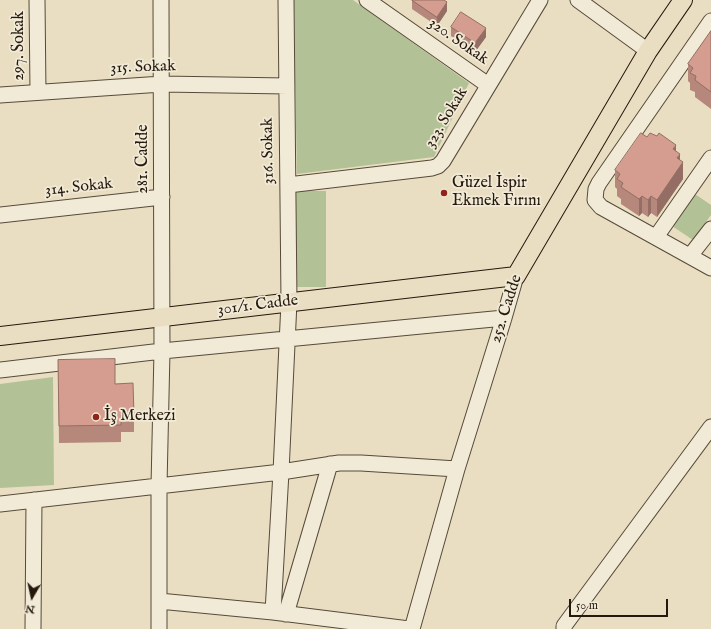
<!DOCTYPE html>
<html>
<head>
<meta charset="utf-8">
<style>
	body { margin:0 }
	#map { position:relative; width:711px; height:629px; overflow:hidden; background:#e9dec2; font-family:"IM FELL English",serif }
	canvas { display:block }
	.north { position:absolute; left:12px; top:577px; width:40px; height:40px; -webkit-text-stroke:3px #f1ead7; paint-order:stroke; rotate:189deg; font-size:11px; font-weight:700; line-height:16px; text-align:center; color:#26180d }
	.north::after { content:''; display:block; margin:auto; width:14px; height:18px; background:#26180d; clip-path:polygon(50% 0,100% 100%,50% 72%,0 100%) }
	.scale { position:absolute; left:569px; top:599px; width:99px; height:18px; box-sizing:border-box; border:2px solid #26180d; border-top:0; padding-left:5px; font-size:12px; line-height:14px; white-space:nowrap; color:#26180d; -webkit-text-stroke:3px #f1ead7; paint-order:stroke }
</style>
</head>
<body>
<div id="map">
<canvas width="711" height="629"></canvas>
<div class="north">N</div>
<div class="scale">50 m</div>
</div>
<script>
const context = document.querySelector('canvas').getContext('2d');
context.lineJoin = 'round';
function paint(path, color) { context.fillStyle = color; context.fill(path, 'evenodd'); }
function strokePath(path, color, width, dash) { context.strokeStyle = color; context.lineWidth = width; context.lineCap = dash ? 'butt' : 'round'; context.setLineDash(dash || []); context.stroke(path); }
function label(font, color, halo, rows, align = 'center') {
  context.font = font + ' "IM FELL English",serif'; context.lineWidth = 3.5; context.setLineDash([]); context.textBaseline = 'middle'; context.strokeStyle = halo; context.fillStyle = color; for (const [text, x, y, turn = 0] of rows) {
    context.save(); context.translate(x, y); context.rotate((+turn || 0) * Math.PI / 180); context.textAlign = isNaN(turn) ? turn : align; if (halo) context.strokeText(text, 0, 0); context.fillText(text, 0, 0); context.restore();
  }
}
const green = new Path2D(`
	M294,0H353L469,83L434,157L297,174L295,80Z
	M296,191H326V287H296Z
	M695,194L711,205V215L693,240L672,226Z
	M53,377L54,485L0,488V384Z`);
const minor = new Path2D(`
	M37,0L38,92
	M367,0L488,85
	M578,0L648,51
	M711,21L599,183L596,189L595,200L601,207L711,268
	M0,95L162,84L287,86
	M288,185L432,168L438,166L443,161L540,0
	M0,215L162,197
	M656,237L711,158
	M690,256L711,229
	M0,370L162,351L504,318
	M0,504L281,472L339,463H361L457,469
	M159,601L273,612L409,629
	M273,612L281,472L289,302L286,0
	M286,614L330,464
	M33,629L34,500
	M159,629V486L162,351L161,0
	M412,629L457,469L504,318L516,276
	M564,629V626L711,427`);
const major = new Path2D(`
	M0,336L516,276L648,51L683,0`);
const wall = new Path2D(`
	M412,0L447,11L437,26L412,9Z
	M451,27L486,37L475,52L451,36Z
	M711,31V109L695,97V92L690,90V83L688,81V64Z
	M647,137L676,151L680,160L683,179L657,217L651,213L648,217L642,213L639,216L621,204V199L617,196V189L615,187V170Z
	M58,360L115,384L134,415V432H121V442L59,443Z`);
const shadedWall = new Path2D(`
	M447,2V11L437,26V17Z
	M486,28V37L475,52V43Z
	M676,145V162L673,149Z
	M680,154V166L683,162V179L657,217V200L677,158Z
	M642,196V213L639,216V199Z
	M651,196V213L648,217V200Z`);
const building = new Path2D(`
	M412,0H444L447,2L437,17Z
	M461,12L486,28L475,43L451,27Z
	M711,31V92L695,80L696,76L690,73L693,68L688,64Z
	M641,133L647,137L650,133L657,136L659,133L676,145L673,149L680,154L677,158L683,162L657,200L651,196L648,200L642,196L639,199L621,187L623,183L617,179L620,174L615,170Z
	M115,359V384L133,383L134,415H121V425L59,426L58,360Z`);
const markers = [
	[444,193,4,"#8f2418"],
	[96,417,4,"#8f2418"]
];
const streetNames = [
	["320. Sokak",458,42,35],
	["297. Sokak",20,46,-90],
	["315. Sokak",143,68,-2],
	["323. Sokak",447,118,-59],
	["316. Sokak",269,151,-91],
	["281. Cadde",144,159,-90],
	["314. Sokak",79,188,-6],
	["301/1. Cadde",258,306,-7],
	["252. Cadde",507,309,-72]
];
const poiNames = [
	["Güzel İspir",452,184],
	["Ekmek Fırını",452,202],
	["İş Merkezi",104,417]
];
paint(green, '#b3c296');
strokePath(minor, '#574a3a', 17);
strokePath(major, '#26180d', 20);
strokePath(minor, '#f1ead7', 15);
strokePath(major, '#e9dec2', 18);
paint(wall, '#b6877b');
paint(shadedWall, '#946e64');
paint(building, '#d49d8f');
strokePath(building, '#946e64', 1);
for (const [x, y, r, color] of markers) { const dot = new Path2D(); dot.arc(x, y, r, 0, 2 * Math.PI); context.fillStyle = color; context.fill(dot); strokePath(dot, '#f1ead7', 1.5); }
label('16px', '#26180d', '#f1ead7', streetNames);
label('16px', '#26180d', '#f1ead7', poiNames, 'left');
</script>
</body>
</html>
